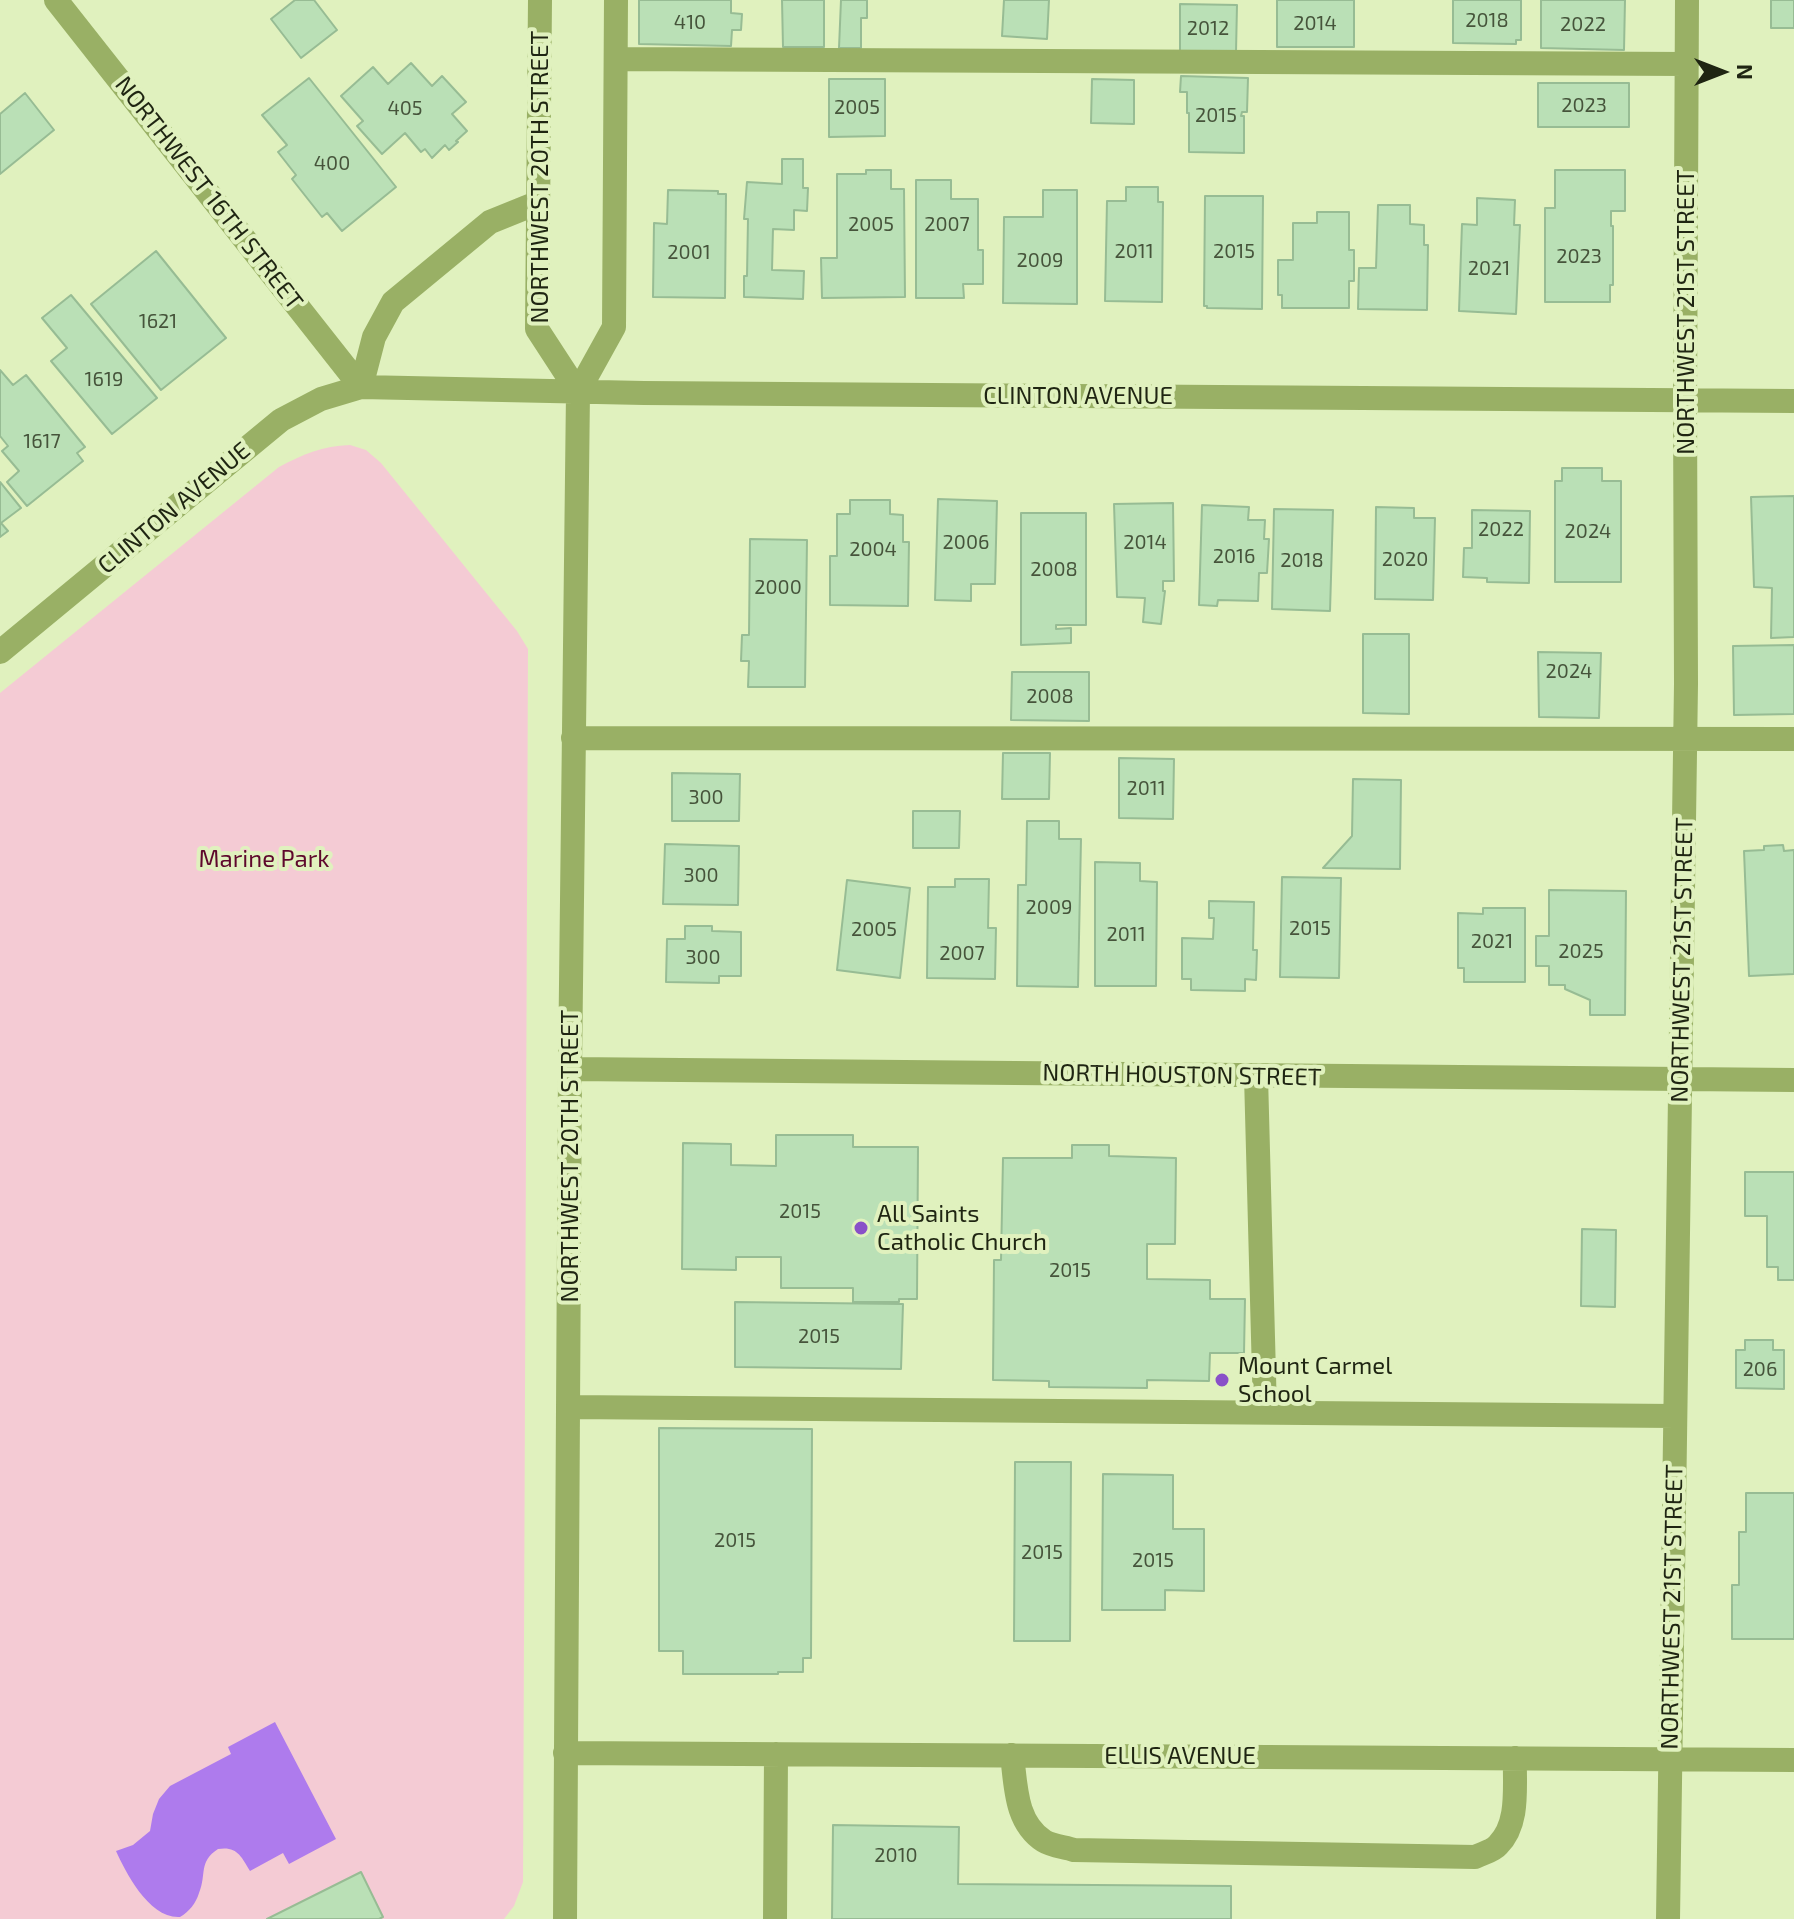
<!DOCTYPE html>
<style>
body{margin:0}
#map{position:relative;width:1794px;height:1919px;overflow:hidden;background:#e0f1be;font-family:"Exo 2",sans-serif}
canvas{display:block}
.north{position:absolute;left:1682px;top:32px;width:80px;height:80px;-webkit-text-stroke:6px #e0f1be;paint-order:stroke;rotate:90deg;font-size:22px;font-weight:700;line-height:32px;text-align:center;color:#1f2512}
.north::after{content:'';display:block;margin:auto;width:28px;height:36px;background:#1f2512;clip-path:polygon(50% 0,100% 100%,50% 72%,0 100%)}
</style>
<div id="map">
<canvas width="1794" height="1919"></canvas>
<div class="north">N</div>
</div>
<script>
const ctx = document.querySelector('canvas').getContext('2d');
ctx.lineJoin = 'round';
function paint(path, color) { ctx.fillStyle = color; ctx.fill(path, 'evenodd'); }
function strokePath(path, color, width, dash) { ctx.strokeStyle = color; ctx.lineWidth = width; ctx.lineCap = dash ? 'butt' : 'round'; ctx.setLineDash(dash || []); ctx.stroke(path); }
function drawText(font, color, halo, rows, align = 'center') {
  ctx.font = font + ' "Exo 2",sans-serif'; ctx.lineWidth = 8; ctx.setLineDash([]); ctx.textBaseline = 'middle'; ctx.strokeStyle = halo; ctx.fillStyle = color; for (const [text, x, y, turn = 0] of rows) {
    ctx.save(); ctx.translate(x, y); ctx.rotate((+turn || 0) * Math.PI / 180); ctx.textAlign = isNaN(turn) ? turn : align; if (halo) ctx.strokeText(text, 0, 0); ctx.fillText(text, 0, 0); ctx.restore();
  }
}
paint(new Path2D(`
 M350,445L366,450L381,463L517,631L528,649L523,1882L514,1906L504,1919H0V693L279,467C304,454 322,446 350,445Z`), '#f4cbd4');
paint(new Path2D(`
 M275,1722L336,1839L289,1864L283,1853L250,1871C241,1856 237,1846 218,1849C198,1862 207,1874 199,1893C196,1903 189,1912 180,1917C149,1919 125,1871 116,1851L133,1845L150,1831L153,1814L159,1799L170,1786L231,1754L228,1747Z`), '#ae7bed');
const building = new Path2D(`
 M295,0H314L337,30L301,58L271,19Z
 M639,0H731V13L742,14L741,30H732L731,46L639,44Z
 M782,0H824V47H783Z
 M841,0H867V18H861V48H839Z
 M1004,0H1049L1047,39L1002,36Z
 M1277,0H1354V47H1277Z
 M1453,0H1521V40H1516V44L1453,43Z
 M1541,0H1625L1624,50L1541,48Z
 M1771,0H1794V28H1771Z
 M1180,4L1237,5L1236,52L1180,51Z
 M411,63L432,86L442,76L466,102L452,114L467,131L456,141L458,142L449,150L445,145L432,158L425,149L421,152L405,133L382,154L357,126L363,121L341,96L373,67L388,84Z
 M1181,76L1248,78L1247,112H1242L1241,116H1244V153L1189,152V113H1187V92H1180Z
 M309,78L396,187L342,231L327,213L322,217L292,179L296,175L278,152L287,145L262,115Z
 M829,79H885V136L829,137Z
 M1092,79L1134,80V124L1091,123Z
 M1538,83H1629V127H1538Z
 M25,93L54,130L0,174V114Z
 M782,159H803V188H808L807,211L794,210V230L773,229L772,270L804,271L803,299L744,297V276H747L748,219H744L747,182L782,184Z
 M866,170H891V189H904L905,297L822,298L821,258H837V174H866Z
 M1555,170H1625V211H1611V226H1613V285H1610V302H1545V208H1555Z
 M916,180H951V199H978V250H983V284H963L964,298H916Z
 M1126,187H1158V202H1163L1162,302L1105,301L1107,201H1126Z
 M668,190L718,191V194H726L725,298L653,297L654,223L667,224Z
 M1043,190H1077V304L1003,303L1004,217H1043Z
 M1205,196H1263L1262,309L1207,308V306H1204Z
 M1477,198L1515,200L1514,225H1520L1516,314L1459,311L1462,224L1477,225Z
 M1378,205H1410V224L1424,225V245H1428L1427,310L1358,309L1359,268H1376Z
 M1317,212H1349V250H1354V281H1349V308H1282V295H1278V260H1293V223H1317Z
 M156,251L226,338L161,390L91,304Z
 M71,295L157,398L112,434L51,361L67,348L42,318Z
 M0,370L13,385L26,375L85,447L77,453L83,461L27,506L7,482L19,471L2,451L8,446L0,436Z
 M1562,468H1602V481H1621V582H1555V481H1562Z
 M0,482L21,508L1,523L8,531L0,537Z
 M1794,496V637L1771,638L1772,588L1754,587L1751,497Z
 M938,499L997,501L995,584H971V601L935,600Z
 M850,500H890V514L903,515V542H909L908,606L830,605V556H837V514H850Z
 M1173,503L1174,581H1163V591H1165L1161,624L1143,622L1145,598L1117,597L1114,504Z
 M1202,505L1249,507L1248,520H1265L1264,539H1269L1267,573H1259L1258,601L1218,600L1217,606L1199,605Z
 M1376,507L1414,508V518H1435L1433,600L1375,599Z
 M1274,509L1333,510L1330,611L1272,609Z
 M1472,510L1530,511L1529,583L1487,582V578L1463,577L1464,548H1472Z
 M1021,513H1086V625H1056V629L1071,628V643L1021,645Z
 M750,539L807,540L805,687H748L749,661H741L742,635H749Z
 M1363,634H1409V714L1363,713Z
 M1794,645V714L1734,715L1733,646Z
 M1538,652L1601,653L1599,718L1539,717Z
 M1012,672H1089V721L1011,720Z
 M1003,753H1050L1049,799H1002Z
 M1119,758L1174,759L1173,819L1119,818Z
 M672,773L740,774L739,821H672Z
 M1353,779L1401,780L1400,869L1323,868L1352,836Z
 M913,811H960L959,848H913Z
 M1027,821H1059V839H1081L1078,987L1017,986L1018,885H1026Z
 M665,844L739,846L738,905L663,904Z
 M1783,845L1784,851L1794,850V974L1749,976L1744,851L1764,850V846Z
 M1095,862L1140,863V881L1157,882L1156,986H1095Z
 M1282,877L1341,878L1339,978L1280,977Z
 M955,879H989L988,928H996L995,979L927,978L928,887H955Z
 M847,880L910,888L900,978L837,970Z
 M1549,890L1626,891L1625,1015H1590V1000L1565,989V985H1549V966H1536V936H1549Z
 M1209,901L1254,902L1253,950H1257L1256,980L1245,979V991L1191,990V979H1182V938L1213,939L1214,918H1209Z
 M1483,908H1525V982H1464V968H1458V913L1483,914Z
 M685,926H712V931L741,932V976H719V983L666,982L667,939H685Z
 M776,1135H853V1147H918L917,1299H899V1302H853V1288H781V1257H736V1270L682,1269L683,1143L731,1144V1165L776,1166Z
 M1072,1145H1109V1156L1176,1158L1175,1244H1147V1279L1210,1280V1299H1245L1244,1353H1210L1209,1381L1147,1380V1388L1049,1387V1381L993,1380L994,1260H1001L1003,1158H1072Z
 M1745,1172H1794V1280H1778V1267H1767V1216H1745Z
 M1582,1229L1616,1230L1615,1307L1581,1306Z
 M735,1302L903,1304L901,1369L735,1367Z
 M1745,1340H1773V1350H1784V1389L1736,1388V1350H1745Z
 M659,1428L812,1429L811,1658H803V1672H778V1674H683V1651H659Z
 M1015,1462H1071L1070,1641H1014Z
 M1103,1474L1173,1475V1529H1204V1591L1165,1590V1610H1102Z
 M1746,1493H1794V1639H1732V1585H1739V1532H1746Z
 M833,1825L959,1827L958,1884L1231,1886V1919H832Z
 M361,1872L383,1917L379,1919H267Z`);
paint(building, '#bae0b6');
strokePath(building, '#97bc94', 2);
strokePath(new Path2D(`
 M56,0L361,387
 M540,0L537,329L578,392
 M616,59L1687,64
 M361,387L374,337L393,302L490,222L537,203
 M0,652L281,420L321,399L361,387L644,393L1794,401
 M573,738L1794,739
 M570,1069L1794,1080
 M1256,1076L1265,1412
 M568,1407L1675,1416
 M565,1753L1794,1760
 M1012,1755C1016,1786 1015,1822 1044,1841C1052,1846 1065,1847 1074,1850L1475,1857C1483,1853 1493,1851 1498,1845C1520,1823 1514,1786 1515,1758
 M565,1919L570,1069L578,392L614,327L616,0
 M775,1919L776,1754
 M1668,1919L1686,684L1685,401L1687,0`), '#99b065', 24);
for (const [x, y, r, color] of [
 [861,1228,8,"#8950c8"],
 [1222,1380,8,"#8950c8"]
]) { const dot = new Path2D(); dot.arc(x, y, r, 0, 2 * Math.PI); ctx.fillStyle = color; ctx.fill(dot); strokePath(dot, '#e0f1be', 3); }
drawText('20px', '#46543b', null, [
 ["2018",1487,20],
 ["410",690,22],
 ["2014",1315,23],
 ["2022",1583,24],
 ["2012",1208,28],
 ["2023",1584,105],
 ["2005",857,107],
 ["405",405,108],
 ["2015",1216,115],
 ["400",332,163],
 ["2005",871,224],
 ["2007",947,224],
 ["2011",1134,251],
 ["2015",1234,251],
 ["2001",689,252],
 ["2023",1579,256],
 ["2009",1040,260],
 ["2021",1489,268],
 ["1621",158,321],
 ["1619",104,379],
 ["1617",42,441],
 ["2022",1501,529],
 ["2024",1588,531],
 ["2006",966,542],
 ["2014",1145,542],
 ["2004",873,549],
 ["2016",1234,556],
 ["2020",1405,559],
 ["2018",1302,560],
 ["2008",1054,569],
 ["2000",778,587],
 ["2024",1569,671],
 ["2008",1050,696],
 ["2011",1146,788],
 ["300",706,797],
 ["300",701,875],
 ["2009",1049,907],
 ["2015",1310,928],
 ["2005",874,929],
 ["2011",1126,934],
 ["2021",1492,941],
 ["2025",1581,951],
 ["2007",962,953],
 ["300",703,957],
 ["2015",800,1211],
 ["2015",1070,1270],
 ["2015",819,1336],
 ["206",1760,1369],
 ["2015",735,1540],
 ["2015",1042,1552],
 ["2015",1153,1560],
 ["2010",896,1855]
]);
drawText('24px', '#1f2512', '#e0f1be', [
 ["NORTHWEST 20TH STREET",540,177,-90],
 ["NORTHWEST 16TH STREET",209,193,52],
 ["NORTHWEST 21ST STREET",1686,312,-90],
 ["CLINTON AVENUE",1078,396],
 ["CLINTON AVENUE",174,508,-40],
 ["NORTHWEST 21ST STREET",1682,960,-89],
 ["NORTH HOUSTON STREET",1182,1075,1],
 ["NORTHWEST 20TH STREET",570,1156,-90],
 ["NORTHWEST 21ST STREET",1672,1607,-89],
 ["ELLIS AVENUE",1180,1756]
]);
drawText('24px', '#5e082c', '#e0f1be', [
 ["Marine Park",264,859]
]);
drawText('24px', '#1f2512', '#e0f1be', [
 ["All Saints",877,1214],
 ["Catholic Church",877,1242],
 ["Mount Carmel",1238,1366],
 ["School",1238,1394]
], 'left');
</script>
